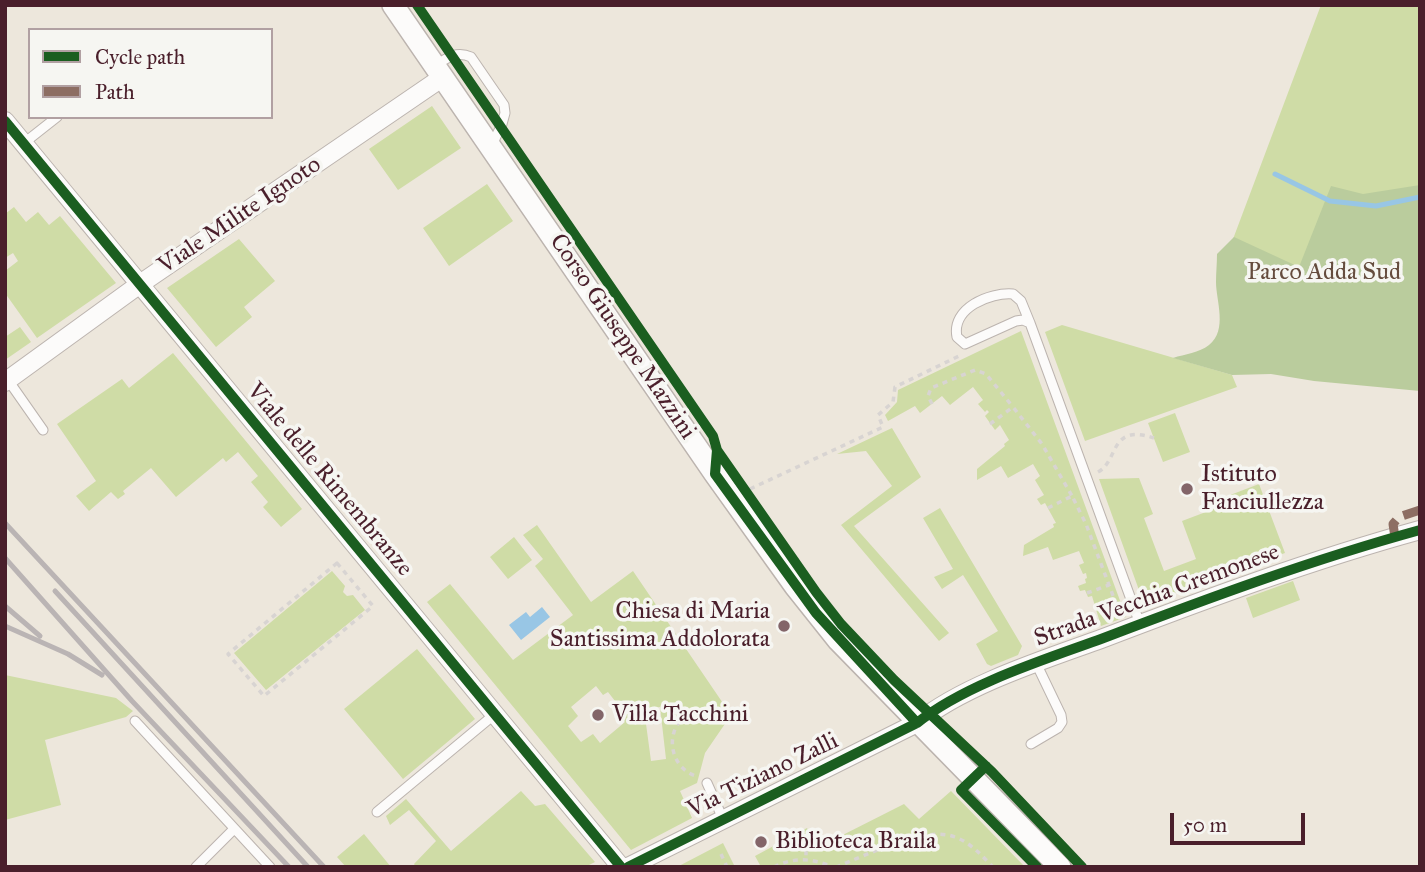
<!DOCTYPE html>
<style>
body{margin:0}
#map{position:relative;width:1425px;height:872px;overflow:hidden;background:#ede7dc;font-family:"IM FELL Great Primer",serif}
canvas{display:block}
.frame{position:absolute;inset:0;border:7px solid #4a1f2b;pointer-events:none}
.legend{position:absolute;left:28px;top:28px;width:245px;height:91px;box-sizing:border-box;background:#f6f6f2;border:2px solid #b1a0a2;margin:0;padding:9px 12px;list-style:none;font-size:21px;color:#4a1f2b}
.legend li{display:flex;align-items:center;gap:14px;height:35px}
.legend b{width:35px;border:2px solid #b1a0a2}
.scale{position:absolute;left:1170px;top:813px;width:135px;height:32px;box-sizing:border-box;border:4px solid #4a1f2b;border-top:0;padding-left:9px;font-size:21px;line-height:24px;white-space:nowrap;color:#4a1f2b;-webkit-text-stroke:5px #f6f6f2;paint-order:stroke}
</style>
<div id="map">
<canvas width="1425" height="872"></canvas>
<div class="frame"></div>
<ul class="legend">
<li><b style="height:9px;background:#1b5e20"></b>Cycle path</li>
<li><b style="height:9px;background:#8d6e63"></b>Path</li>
</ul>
<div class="scale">50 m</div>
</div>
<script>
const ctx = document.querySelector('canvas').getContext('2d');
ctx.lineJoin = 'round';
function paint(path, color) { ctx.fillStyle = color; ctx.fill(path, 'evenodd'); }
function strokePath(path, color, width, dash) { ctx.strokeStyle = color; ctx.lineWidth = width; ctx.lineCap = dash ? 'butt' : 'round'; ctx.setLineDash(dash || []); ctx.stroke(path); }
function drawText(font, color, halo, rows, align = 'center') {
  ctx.font = font + ' "IM FELL Great Primer",serif'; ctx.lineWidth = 7; ctx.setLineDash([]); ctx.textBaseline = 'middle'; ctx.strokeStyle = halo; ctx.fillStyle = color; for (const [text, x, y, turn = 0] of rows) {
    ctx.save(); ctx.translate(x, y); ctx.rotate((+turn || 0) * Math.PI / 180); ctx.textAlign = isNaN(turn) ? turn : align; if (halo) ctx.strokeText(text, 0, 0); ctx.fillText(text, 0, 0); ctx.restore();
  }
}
paint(new Path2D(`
 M1321,5H1420V384L1224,263Z
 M432,106L461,148L398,190L369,149Z
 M487,184L513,221L449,266L423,228Z
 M14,207L26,222L38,212L49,225L60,216L116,283L37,338L5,293V271L18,261L13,253L5,258V214Z
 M239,239L275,281L244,307L252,317L216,347L167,288Z
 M1062,325L1232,375L1237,387L1085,441L1045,332Z
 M20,327L31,342L5,360V337Z
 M1021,331L1126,617L1101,626L1092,596L1088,597L1085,590L1080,591L1078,586L1086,583L1085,579L1087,578L1086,573L1083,574L1079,565L1084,563L1079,551L1053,560L1048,547L1023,556L1024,545L1054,527L1053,524L1056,523L1045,503L1041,505L1037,499L1044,495L1035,480L1040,476L1033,464L1008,478L1001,466L977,480V469L1005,446L1004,444L1009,440L1000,425L995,430L985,416L989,412L987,410L985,412L978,404L983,400L973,387L950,405L942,396L920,413L915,406L888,421L885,415L897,402L898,390Z
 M173,353L302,509L281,527L263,507L268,502L251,482L258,476L238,452L226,462L223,458L176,497L151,468L123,491L125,494L118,499L111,492L89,511L76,496L96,481L57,424L122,379L129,388Z
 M1175,413L1190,452L1163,462L1148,423Z
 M892,428L921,477L854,526L949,633L939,641L841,525L892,486L866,451L837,454Z
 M1139,478L1153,514L1144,518L1164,571L1196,559L1182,521L1227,504L1225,497L1259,484L1285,553L1144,604L1099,479Z
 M940,508L1022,646L1018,655L991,666L987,664L976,644L998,631L963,575L942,589L934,577L953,569L923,518Z
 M537,525L591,602L633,571L731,715L705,753L697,783L680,791L692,818L631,850L427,602L450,584L513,660L573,615L535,566L543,559L523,535ZM596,686L603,695L608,692L622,710L618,714L625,722L600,743L593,734L581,742L568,726L578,716L571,707ZM660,707L666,759L651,761L644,709Z
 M514,537L532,560L508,579L490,557Z
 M332,571L345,586L343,592L347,596L353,595L365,610L266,690L234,653Z
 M1293,581L1300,600L1253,618L1246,598Z
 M417,649L475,719L403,779L344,709Z
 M5,675L116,698L133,711L126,717L45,740L61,805L5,820Z
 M521,791L535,806L545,804L595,862L585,867H416L414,864L436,841L409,810L390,825L386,816L406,799L451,851Z
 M951,791L1025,867H757L760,865L755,856L807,828L817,848L904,804L919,819Z
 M364,834L391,867H346L337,857Z
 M723,843L735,867H677Z`), '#cfdca6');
paint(new Path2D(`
 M1420,185V391L1314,381L1271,374L1232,375L1173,358C1185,354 1199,353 1209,345C1228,330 1216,301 1216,282C1216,273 1217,263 1217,254L1234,237L1299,267L1331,186L1363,194Z`), '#bacc9d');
paint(new Path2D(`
 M542,607L550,617L521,640L509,625L526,612L530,617Z`), '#98c6e5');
strokePath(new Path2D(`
 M1275,174L1330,201L1376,206L1420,197`), '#98c6e5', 5);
const service = new Path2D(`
 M436,65C448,57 457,51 471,57L504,105L505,113L502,124L492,145
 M24,143L57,117
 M1030,323L1023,320L1016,321L965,344L957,337C951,308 990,292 1013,294L1021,301L1030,323L1140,624
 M8,380L43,430
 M135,721L270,867
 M1031,744L1058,728L1062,722L1061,715L1036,663
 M707,783L723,819
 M377,812L495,714
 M196,867L234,829`);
const minor = new Path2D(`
 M5,121L621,867
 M5,382L140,284L443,77
 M628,867L917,723C964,685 1043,660 1101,639C1206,599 1311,560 1420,530`);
const tertiary = new Path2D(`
 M393,5L715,474L795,586L838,640L1060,867`);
strokePath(service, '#bcb4af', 11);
strokePath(minor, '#bcb4af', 20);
strokePath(tertiary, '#bcb4af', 24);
strokePath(new Path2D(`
 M932,404L928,396L931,388L975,370L986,374L1013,407
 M990,424L1013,407L1042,444L1072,496
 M1098,472C1119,461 1109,423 1154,438
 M750,489L883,427L878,415L893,402L895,387L961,355
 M1048,508L1072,496L1086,524L1109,585
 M337,563L373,606L264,696L228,654Z
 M1087,593L1109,585L1120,614
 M680,721C665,739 673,769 696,776
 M801,831L806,846V860
 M721,854L727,867
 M774,867C793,857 813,858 832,867
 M836,867C865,856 925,825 955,837C971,843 981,855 993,867`), '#d8d4d2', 3.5, [5, 5]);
strokePath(service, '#fcfbfa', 9);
strokePath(minor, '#fcfbfa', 18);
strokePath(tertiary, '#fcfbfa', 21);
strokePath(new Path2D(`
 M5,523L324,867
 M5,558L132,701L289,867
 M55,591L308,867
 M5,606L40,636
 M5,626L68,654L102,675`), '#bab4b4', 5);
strokePath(new Path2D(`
 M1395,537L1393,524L1399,517L1420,510`), '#8d6e63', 9, [18, 9]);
strokePath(new Path2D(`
 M417,5L713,436L717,450L715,474L816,613L917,723
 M5,121L621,867
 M717,450L816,592L841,624L894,680L992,772L1082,867
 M986,766L961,790L1037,867
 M628,867L917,723C964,685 1043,660 1101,639C1206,599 1311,560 1420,530`), '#1b5e20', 10);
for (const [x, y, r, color] of [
 [1187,489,7,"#836569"],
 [784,626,7,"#836569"],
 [598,715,7,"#836569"],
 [761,842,7,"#836569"]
]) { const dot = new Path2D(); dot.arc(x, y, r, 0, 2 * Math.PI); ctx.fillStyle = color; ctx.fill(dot); strokePath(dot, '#f6f6f2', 2.5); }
drawText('24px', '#4a1f2b', '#f6f6f2', [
 ["Viale Milite Ignoto",240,216,-34],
 ["Corso Giuseppe Mazzini",622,337,56],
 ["Viale delle Rimembranze",329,480,50],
 ["Strada Vecchia Cremonese",1157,596,-20],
 ["Via Tiziano Zalli",763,776,-26]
]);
drawText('24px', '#654c3e', '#f6f6f2', [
 ["Parco Adda Sud",1324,273]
]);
drawText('24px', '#4a1f2b', '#f6f6f2', [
 ["Istituto",1201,475],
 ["Fanciullezza",1201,503],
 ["Chiesa di Maria",770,612,"right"],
 ["Santissima Addolorata",770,640,"right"],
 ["Villa Tacchini",612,715],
 ["Biblioteca Braila",775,842]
], 'left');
</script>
